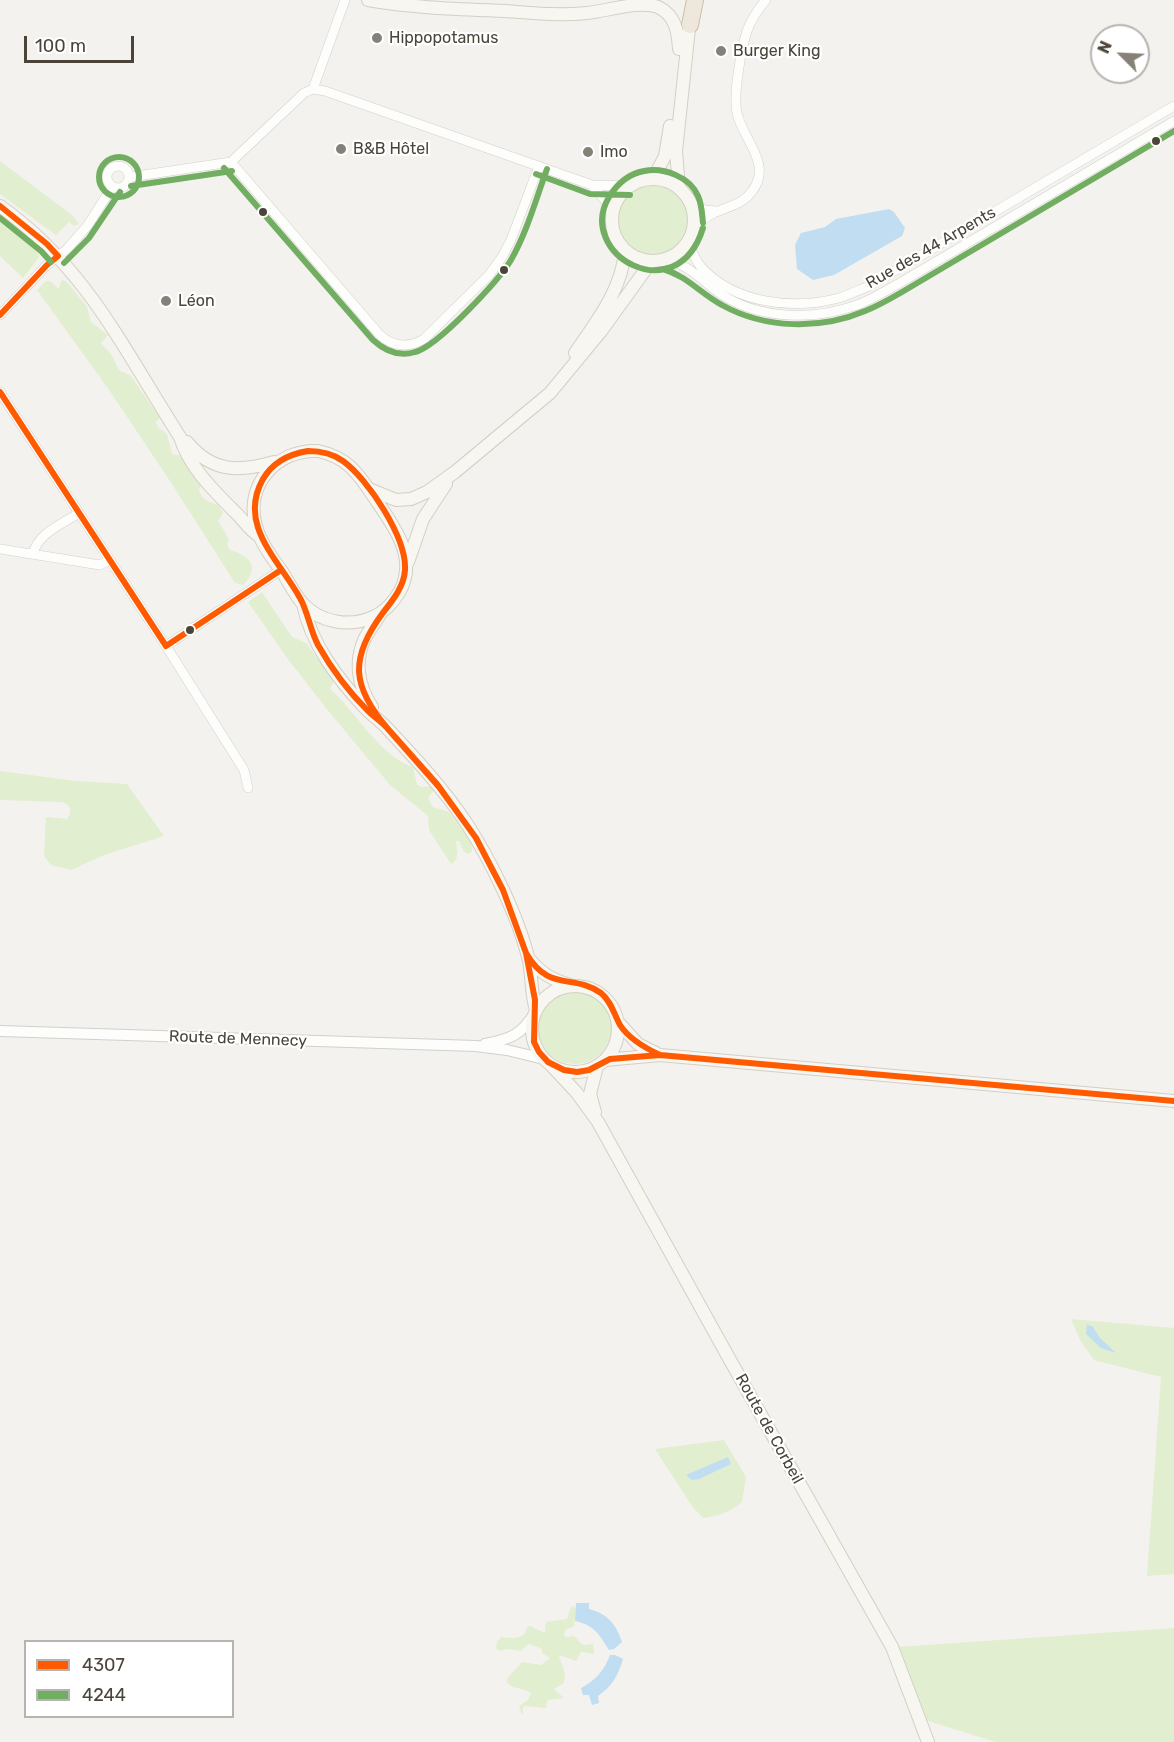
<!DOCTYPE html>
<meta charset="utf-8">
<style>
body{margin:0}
#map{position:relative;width:1174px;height:1742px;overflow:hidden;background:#f4f2ee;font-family:Rubik,sans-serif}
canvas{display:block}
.legend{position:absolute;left:24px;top:1640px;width:210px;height:78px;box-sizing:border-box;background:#fff;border:2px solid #b7b4b0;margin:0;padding:8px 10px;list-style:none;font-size:18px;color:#4b4439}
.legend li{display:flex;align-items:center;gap:12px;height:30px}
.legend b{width:30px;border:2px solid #b7b4b0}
.north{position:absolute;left:1090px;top:24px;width:60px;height:60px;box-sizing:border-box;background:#fff;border:2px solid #b7b4b0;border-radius:50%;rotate:294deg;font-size:16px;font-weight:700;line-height:24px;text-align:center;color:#4b4439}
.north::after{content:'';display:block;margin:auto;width:21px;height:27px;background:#868178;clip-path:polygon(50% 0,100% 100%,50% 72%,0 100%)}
.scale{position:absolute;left:24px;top:36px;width:110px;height:27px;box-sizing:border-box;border:3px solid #4b4439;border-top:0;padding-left:8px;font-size:18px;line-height:21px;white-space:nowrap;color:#4b4439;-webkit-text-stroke:4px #fff;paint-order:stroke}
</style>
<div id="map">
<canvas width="1174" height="1742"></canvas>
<ul class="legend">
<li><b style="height:8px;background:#ff5a00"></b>4307</li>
<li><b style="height:8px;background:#72ae62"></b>4244</li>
</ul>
<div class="north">N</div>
<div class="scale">100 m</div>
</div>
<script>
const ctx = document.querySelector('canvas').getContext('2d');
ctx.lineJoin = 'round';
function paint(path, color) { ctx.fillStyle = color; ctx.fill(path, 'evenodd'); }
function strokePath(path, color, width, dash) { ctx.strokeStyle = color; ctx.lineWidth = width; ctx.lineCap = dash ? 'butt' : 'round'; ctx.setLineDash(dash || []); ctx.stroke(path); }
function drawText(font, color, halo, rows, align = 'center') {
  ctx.font = font + ' Rubik,sans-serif'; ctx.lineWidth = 4.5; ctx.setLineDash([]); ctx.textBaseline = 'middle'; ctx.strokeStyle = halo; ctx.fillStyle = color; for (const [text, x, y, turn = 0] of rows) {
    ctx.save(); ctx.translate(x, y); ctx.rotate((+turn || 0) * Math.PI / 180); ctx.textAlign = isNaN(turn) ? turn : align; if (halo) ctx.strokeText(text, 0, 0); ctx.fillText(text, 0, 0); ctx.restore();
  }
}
paint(new Path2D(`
 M0,161L72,215L79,224L74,226L69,222L56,235L0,194Z
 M617 220a36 36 0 1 1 72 0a36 36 0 1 1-72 0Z
 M0,218L37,251L39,257L23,278L0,256Z
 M63,280L67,282L87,307L91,322L108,335L101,343L111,354L119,370L131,376L160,418L156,422L158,427L167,434L172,454L185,456L203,484L199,489C202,501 208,501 218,505L223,513L218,521L229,539L227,545L230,550C250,556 261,567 243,585L235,583L170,481L107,387L37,290L46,281H50L59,289L61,281Z
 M262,592L292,637L306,643L334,680L330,689C356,711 379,756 413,767L417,785L422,787L433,786L434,790L428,798L433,807L449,812L471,841L472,852L468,854L464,852L459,841H456C457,850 460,859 451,864L429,830L428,816L390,785L326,708L287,658L248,602Z
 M0,771L76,781L127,784L164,836L104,855L71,870L51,865L44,856L46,817L67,819C73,811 70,803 61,802L0,800Z
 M538 1027a37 37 0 1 1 74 0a37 37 0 1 1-74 0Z
 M1071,1319L1174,1328V1574L1147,1576L1161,1377L1094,1360L1080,1340Z
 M724,1440L746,1477L742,1502C730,1512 719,1516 703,1518L692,1506L655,1449Z
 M574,1606L576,1610L574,1626L565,1630L564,1636L566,1637L574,1636L583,1645L593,1644L594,1654L581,1652L576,1661L562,1656H559L565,1674L564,1683L554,1689L564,1698L547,1700L546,1708H544L526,1706L523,1707V1714H522L519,1706L528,1700L531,1693C523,1687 515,1690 507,1683V1679L522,1662L541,1665L550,1658L542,1653V1649L529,1644L521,1651L507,1649L499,1651L496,1648L497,1642L501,1637C511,1638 525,1641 527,1627L530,1626L545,1633L546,1622L567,1619L571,1607Z
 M1174,1628V1742H996L925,1720L897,1647Z`), '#e1eecf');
paint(new Path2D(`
 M889,209L894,212L905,228L902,236L834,275L813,280L797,269L795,245L801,233L825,227L836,219Z
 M1087,1325L1092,1326L1100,1338L1116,1353L1101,1348L1086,1334Z
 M728,1457L731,1464L699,1479L692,1480L686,1475Z
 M576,1603H589V1609C608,1614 616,1624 622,1642L614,1649L609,1650C599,1634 594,1625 575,1621Z
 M610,1655H615L623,1659C618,1676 612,1686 598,1696L599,1703L592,1705L589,1695H583L581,1688C596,1680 604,1671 610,1655Z`), '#c0ddf1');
const minor = new Path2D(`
 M313,89L325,91L592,185L630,186
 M313,89L345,0
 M231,162L379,334C392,347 409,348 424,339L489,275L502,257L511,240L539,166
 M107 177a11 11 0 1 1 22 0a11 11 0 1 1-22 0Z
 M130,177L231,162L304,93L313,89
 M592,185L604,199L612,214
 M692,204L705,210L716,211
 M694,225C701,221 707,216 714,213C728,206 743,205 753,190C772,163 743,140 737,113C733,94 741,50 747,31C751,20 758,9 766,0
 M688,243C692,251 695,260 701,267C735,304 793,310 839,298C849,295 859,290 869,286L1174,106
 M666,260C695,267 700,281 724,296C763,320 815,320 857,305C871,300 885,291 898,284L1174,121
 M0,315L47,265L67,249L88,225L112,187
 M0,392L166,646L244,770L248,788
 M0,549L100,565L109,560
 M33,554C37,534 62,524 79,513
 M166,646L281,570`);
const tertiary = new Path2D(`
 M0,1031L476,1046L507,1050L544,1059
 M485,1044C511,1039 521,1035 535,1013`);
const secondary = new Path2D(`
 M368,0C414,8 459,9 505,11C532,13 559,16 587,13C607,11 640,0 658,7C676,15 678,33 679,49
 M612 220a41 41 0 1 1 82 0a41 41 0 1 1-82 0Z
 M653,179L665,156L670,126
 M679,188L676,151L690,19
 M0,206C87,268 124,350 180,437C189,467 214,491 235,512C243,519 249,530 258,535
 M575,353C596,322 622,290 625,251
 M187,442C212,473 240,472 274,462
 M318,451C351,458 360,477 378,503C396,529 417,559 400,591C394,601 386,611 375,616C351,628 321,623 303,604C295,595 289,583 283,573C273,559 260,542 256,526C244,485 277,449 318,451Z
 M369,489L396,500L411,499L427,492L455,472L550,393L602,330L651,262
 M408,562L423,519L446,484
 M303,604C311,644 338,679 365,708C372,715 379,720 385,726C414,757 444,789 467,824C491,861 519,918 529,961C532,977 531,994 536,1010
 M372,707C358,686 354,661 365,638C370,629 376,621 381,613
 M530,960C542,974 553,980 570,985
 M532 1029a43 43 0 1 1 86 0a43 43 0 1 1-86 0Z
 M618,1022L638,1044L656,1053
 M605,1060L660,1055L1174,1101
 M549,1063L577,1093L598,1122L730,1360L892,1647L928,1742
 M595,1112L590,1094L597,1066`);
const motorway = new Path2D(`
 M690,25L695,0`);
strokePath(minor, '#d2d0cb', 10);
strokePath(tertiary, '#d2d0cb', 12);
strokePath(secondary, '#d3cfc5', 14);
strokePath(motorway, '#ccbfa9', 18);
strokePath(minor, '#fdfdfc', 9);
strokePath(tertiary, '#fdfdfc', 10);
strokePath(secondary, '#f7f6f1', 12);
strokePath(motorway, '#ede8db', 16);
strokePath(new Path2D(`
 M0,206L47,244L58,256L47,265L0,315
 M0,392L166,646
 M308,451C321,451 332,453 343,461C368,479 407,538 405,570C404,587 392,601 382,614C349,659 352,687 388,729C382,722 374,717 368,711C349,692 331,668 318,645C310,630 308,612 300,598C279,560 237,525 263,479C273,462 289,454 308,451Z
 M166,646L281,570
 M388,729L437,784L476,838
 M388,729L439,787L476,838
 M476,838L503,890
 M476,838L503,890
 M503,890L526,953
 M503,890L526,953
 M526,953C549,993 573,973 601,993C611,1001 614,1014 620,1025C629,1039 645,1048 660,1055
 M526,953L535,1000L534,1042L539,1052L548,1062L564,1070L577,1072L589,1070L610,1059L660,1055
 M660,1055L1174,1101`), '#ff5a00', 6);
strokePath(new Path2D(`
 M99 177a20 20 0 1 1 40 0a20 20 0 1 1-40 0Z
 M224,168L373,340C385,351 399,357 415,352C437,347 499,280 511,260C527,232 536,199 547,169
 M536,174L590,194L630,195
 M131,186L232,171
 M0,218L41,251L51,262
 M703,228C677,312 575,254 609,197C617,184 628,174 644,171C664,167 690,177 698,196C702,205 702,214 703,223
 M64,263L89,238L120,192
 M663,269C687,276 701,294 722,305C765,329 820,330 865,311C878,306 890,299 902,292L1174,131`), '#72ae62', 6);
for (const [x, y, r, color] of [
 [377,38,6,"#868178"],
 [721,51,6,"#868178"],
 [1156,141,5,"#4b4439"],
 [341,149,6,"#868178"],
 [588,152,6,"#868178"],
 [263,212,5,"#4b4439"],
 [504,270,5,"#4b4439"],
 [166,301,6,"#868178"],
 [190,630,5,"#4b4439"]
]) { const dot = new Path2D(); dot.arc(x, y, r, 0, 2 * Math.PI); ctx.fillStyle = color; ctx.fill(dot); strokePath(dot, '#fff', 2); }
drawText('16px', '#4b4439', '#fff', [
 ["Hippopotamus",389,38],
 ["Burger King",733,51],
 ["B&B Hôtel",353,149],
 ["Imo",600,152],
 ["Léon",178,301]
], 'left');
drawText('16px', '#4b4439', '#fff', [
 ["Rue des 44 Arpents",931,248,-30],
 ["Route de Mennecy",238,1039,2],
 ["Route de Corbeil",769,1429,61]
]);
</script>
